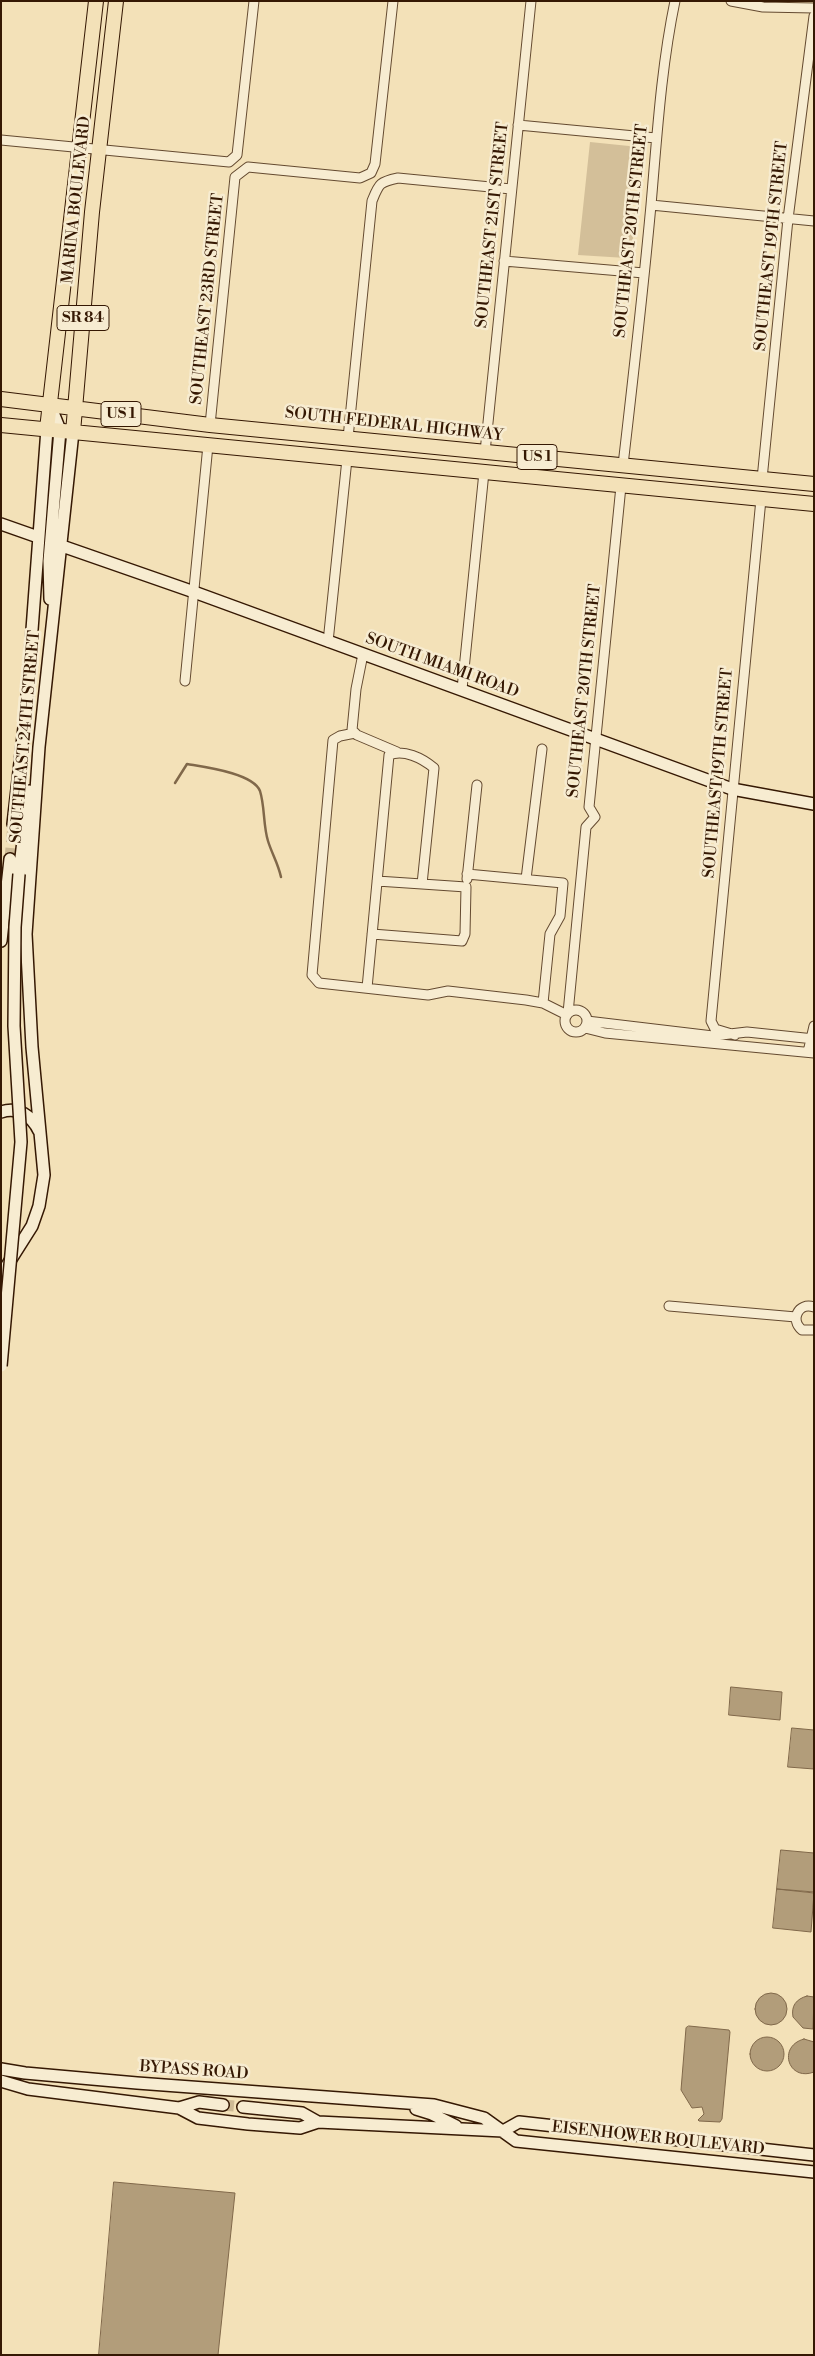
<!DOCTYPE html>
<style>
body{margin:0}
#map{position:relative;width:815px;height:2356px;overflow:hidden;background:#f3e1b8;font-family:"Libre Bodoni",serif}
canvas{display:block}
.frame{position:absolute;inset:0;border:2px solid #351803;pointer-events:none}
</style>
<div id="map">
<canvas width="815" height="2356"></canvas>
<div class="frame"></div>
</div>
<script>
const ctx = document.querySelector('canvas').getContext('2d');
ctx.lineJoin = 'round';
function paint(path, color) { ctx.fillStyle = color; ctx.fill(path, 'evenodd'); }
function strokePath(path, color, width, dash) { ctx.strokeStyle = color; ctx.lineWidth = width; ctx.lineCap = dash ? 'butt' : 'round'; ctx.setLineDash(dash || []); ctx.stroke(path); }
function drawText(font, color, halo, rows, align = 'center') {
  ctx.font = font + ' "Libre Bodoni",serif'; ctx.lineWidth = 5; ctx.setLineDash([]); ctx.textBaseline = 'middle'; ctx.strokeStyle = halo; ctx.fillStyle = color; for (const [text, x, y, turn = 0] of rows) {
    ctx.save(); ctx.translate(x, y); ctx.rotate((+turn || 0) * Math.PI / 180); ctx.textAlign = isNaN(turn) ? turn : align; if (halo) ctx.strokeText(text, 0, 0); ctx.fillText(text, 0, 0); ctx.restore();
  }
}
paint(new Path2D(`
 M590,142L629,146L639,152L637,184L626,194V199L635,211L632,249L626,258L578,255Z`), '#d3bf99');
const water = new Path2D(`
 M731,1687L782,1692L780,1720L729,1715Z
 M792,1728L814,1730V1769L788,1767Z
 M781,1850L814,1853V1892L777,1889Z
 M777,1889L814,1893L811,1932L773,1928Z
 M755 2009a16 16 0 1 1 32 0a16 16 0 1 1-32 0Z
 M807,1996L814,1997L813,2029L803,2028L793,2017C791,2006 796,1999 807,1996Z
 M689,2026L729,2030L730,2032L722,2119L720,2122L699,2121L698,2120L704,2114L702,2107L692,2108L681,2090L686,2028Z
 M750 2054a17 17 0 1 1 34 0a17 17 0 1 1-34 0Z
 M804,2039L814,2042V2072C788,2082 777,2046 804,2039Z
 M114,2182L235,2193L218,2355H99Z`);
paint(water, '#b29d7a');
strokePath(water, '#80684a', 1);
strokePath(new Path2D(`
 M175,783L187,764C204,767 253,773 260,791C265,807 263,825 268,841C272,854 278,863 281,877`), '#80684a', 2.5);
strokePath(new Path2D(`
 M10,859L13,824
 M223,2105L243,2107`), '#cdb994', 11, [11, 5.5]);
const street = new Path2D(`
 M731,1L763,7L814,8
 M518,125L656,138
 M1,140L229,162L237,155L254,1
 M651,205L814,221
 M504,261L644,273
 M210,425L235,177L248,167L360,178L371,173L375,164L393,1
 M348,438L372,201C379,184 379,182 398,178L511,189
 M485,452L531,1
 M623,465C633,379 643,292 651,205C657,137 661,68 675,1
 M762,479L788,219L814,16
 M328,642L347,459
 M363,654L356,689L352,730L357,735L397,752
 M185,681L208,445
 M462,689L484,472
 M355,733L340,736L333,740L312,975L319,983L428,995L448,991L526,1000L543,1003L567,1015
 M467,874L563,883L560,916L550,934L543,1003
 M467,879L477,785
 M526,879L542,749
 M377,881L422,884
 M367,988L389,755C404,749 422,758 434,768L422,884L466,887L465,934L462,941L372,934
 M565 1021a11 11 0 1 1 22 0a11 11 0 1 1-22 0Z
 M568,1013L586,827L595,817L589,807L621,486
 M587,1021L713,1036L747,1032L814,1039
 M585,1028L605,1033L814,1053
 M735,1035L715,1029L711,1021L761,499
 M808,1052L814,1026
 M669,1306L796,1317
 M814,1307C798,1302 790,1320 802,1330H814`);
const secondary = new Path2D(`
 M50,405L60,430L49,561L50,599
 M1,524L38,537
 M62,546L194,592L732,789L814,804
 M13,824L26,710L47,429
 M19,874L29,791
 M1,941L10,859
 M1,1112C18,1106 32,1116 39,1131
 M1,1275L32,1226L39,1206L44,1175L32,1047L26,934L39,747L73,432
 M1,2069L25,2073L137,2083L434,2105L484,2118L516,2141L814,2172
 M1,2081L28,2089L179,2108L198,2118L248,2124L300,2128L318,2122L503,2131L519,2122L814,2155
 M243,2107L302,2113L318,2122
 M179,2108L199,2102L223,2105
 M416,2109L432,2114L456,2126`);
const primary = new Path2D(`
 M1,399L210,425L814,484
 M1,425L814,504
 M47,429L96,1
 M73,432L92,212L116,1`);
strokePath(street, '#644a30', 11);
strokePath(secondary, '#351803', 14);
strokePath(primary, '#351803', 16);
strokePath(street, '#f7ecd1', 9);
strokePath(secondary, '#f7ecd1', 11);
strokePath(primary, '#f3e1b8', 14);
const secondaryBridge = new Path2D(`
 M1,1366L21,1142L14,1026L15,927L19,874`);
strokePath(secondaryBridge, '#351803', 14, []);
strokePath(secondaryBridge, '#f7ecd1', 11);
for (const [x, y, w] of [
 [83,318,52],
 [121,414,40],
 [537,457,40]
]) { const box = new Path2D(); box.roundRect(x - w / 2, y - 12.5, w, 25, 4); ctx.fillStyle = '#f7ecd1'; ctx.fill(box); strokePath(box, '#351803', 1); }
drawText('bold 15px', '#351803', null, [
 ["SR 84",83,318],
 ["US 1",121,414],
 ["US 1",537,457]
]);
drawText('16px', '#351803', '#f7ecd1', [
 ["MARINA BOULEVARD",77,200,-84],
 ["SOUTHEAST 21ST STREET",493,225,-84],
 ["SOUTHEAST 20TH STREET",632,231,-84],
 ["SOUTHEAST 19TH STREET",772,246,-84],
 ["SOUTHEAST 23RD STREET",208,299,-84],
 ["SOUTH FEDERAL HIGHWAY",394,425,6],
 ["SOUTH MIAMI ROAD",442,666,20],
 ["SOUTHEAST 20TH STREET",585,691,-84],
 ["SOUTHEAST 24TH STREET",26,737,-85],
 ["SOUTHEAST 19TH STREET",719,773,-85],
 ["BYPASS ROAD",194,2071,4],
 ["EISENHOWER BOULEVARD",658,2139,6]
]);
</script>
